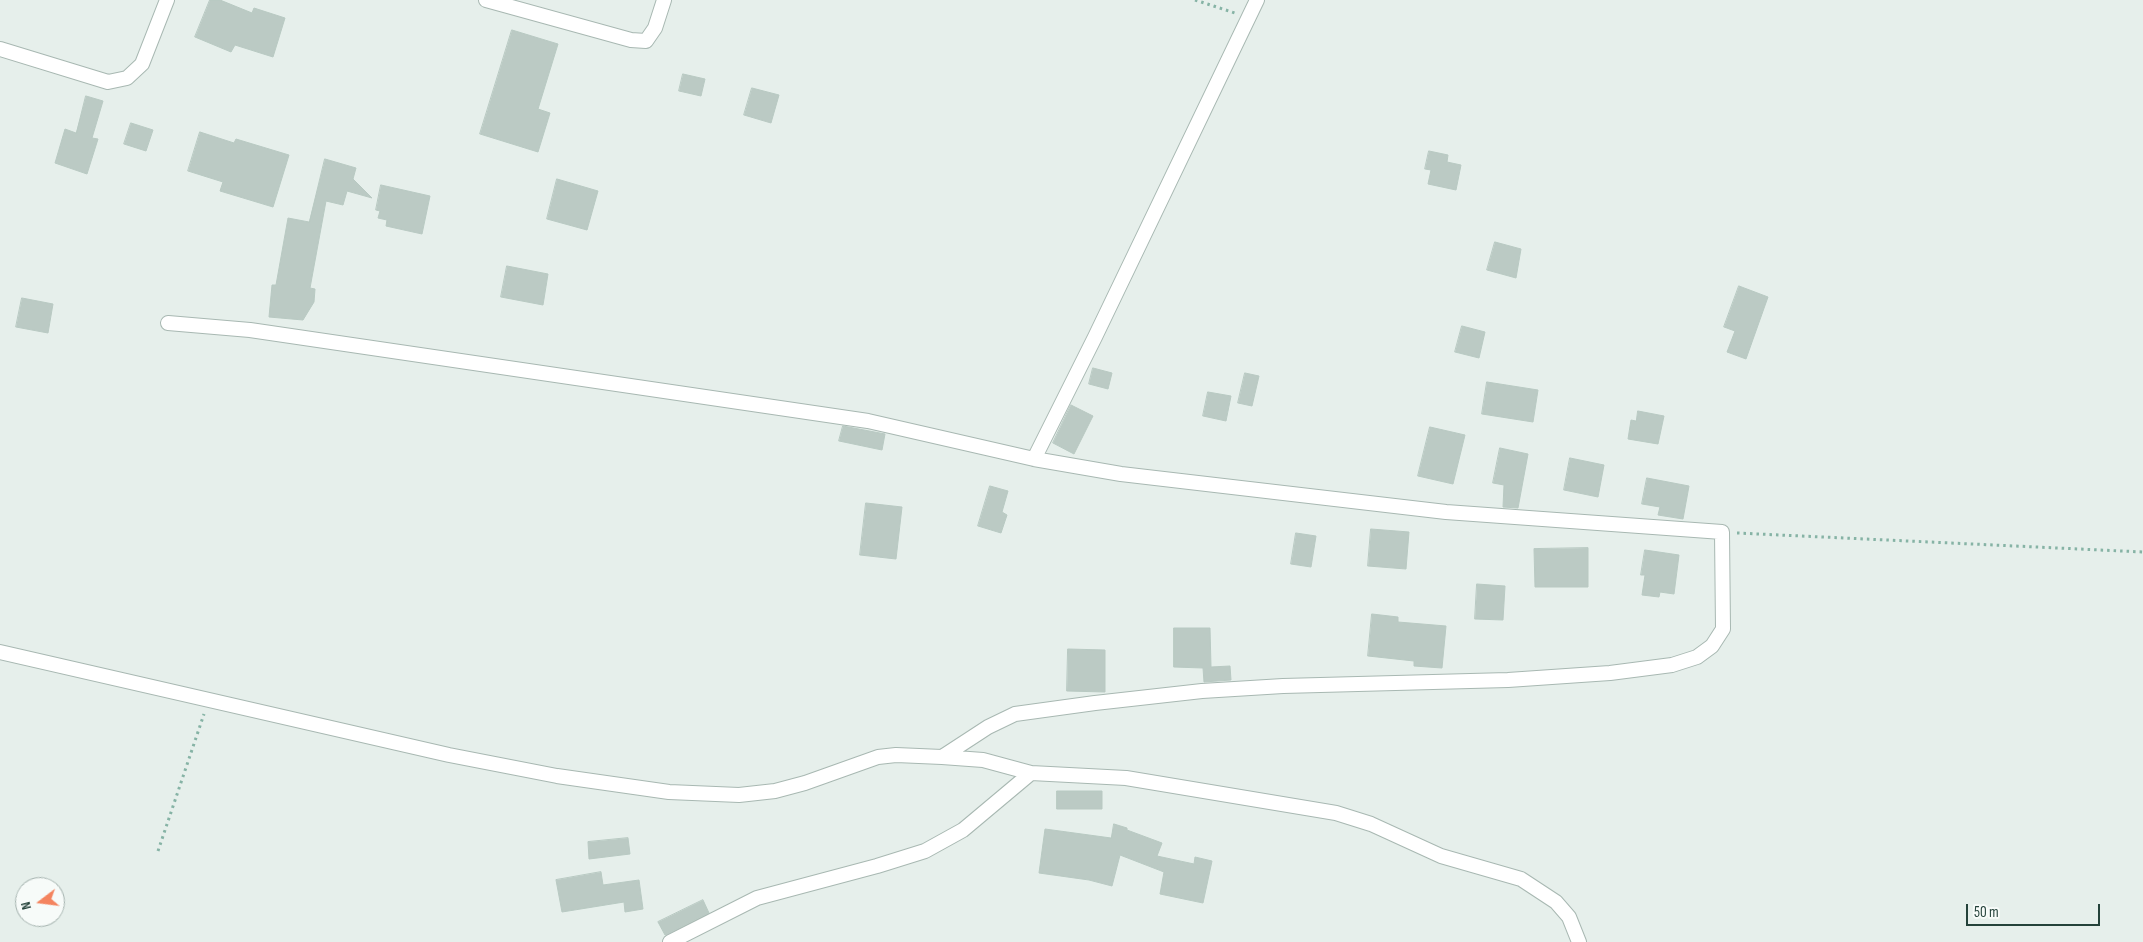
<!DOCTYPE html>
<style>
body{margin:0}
#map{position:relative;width:2143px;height:942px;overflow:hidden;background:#e6efeb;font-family:"Sofia Sans Condensed",sans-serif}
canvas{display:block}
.north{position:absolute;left:15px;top:877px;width:50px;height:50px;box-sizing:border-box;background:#f7fbf9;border:1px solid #a3b1ad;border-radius:50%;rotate:255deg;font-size:14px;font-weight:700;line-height:20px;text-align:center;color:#24423a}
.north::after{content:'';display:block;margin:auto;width:18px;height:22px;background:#f4845f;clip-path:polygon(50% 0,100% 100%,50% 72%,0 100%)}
.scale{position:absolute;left:1966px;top:904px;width:134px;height:22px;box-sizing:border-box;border:2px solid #24423a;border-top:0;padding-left:6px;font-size:15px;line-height:18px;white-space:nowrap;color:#24423a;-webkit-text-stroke:4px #f7fbf9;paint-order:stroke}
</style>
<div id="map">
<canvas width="2143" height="942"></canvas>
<div class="north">N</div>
<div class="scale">50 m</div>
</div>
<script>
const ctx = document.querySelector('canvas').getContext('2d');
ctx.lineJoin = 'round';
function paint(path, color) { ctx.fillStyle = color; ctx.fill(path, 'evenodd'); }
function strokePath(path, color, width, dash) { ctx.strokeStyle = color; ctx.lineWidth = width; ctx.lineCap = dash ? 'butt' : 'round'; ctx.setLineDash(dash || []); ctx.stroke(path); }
const building = new Path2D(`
 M210,0H220L252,13L254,8L285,18L273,57L235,45L231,52L195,37Z
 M512,30L558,44L538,109L550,113L538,152L480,134Z
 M683,74L705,79L701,96L679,91Z
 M752,88L779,95L771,123L744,115Z
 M86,96L103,101L92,138L98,139L87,174L55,163L65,129L76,133Z
 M131,123L153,130L146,151L124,144Z
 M200,132L234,143L236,139L289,155L273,207L220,191L223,182L188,171Z
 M1429,151L1448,155L1447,162L1461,165L1456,190L1428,184L1431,170L1425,169Z
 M325,159L356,168L353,179L372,198L347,191L343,205L326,201L310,288L315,289L314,302L303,320L269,317L272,285H276L288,218L309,222Z
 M557,179L598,191L587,230L547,219Z
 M381,185L430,196L422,234L386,226L387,220L378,218L380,211L376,210Z
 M1495,242L1521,249L1516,278L1487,270Z
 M507,266L548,274L543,305L501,297Z
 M1739,286L1768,297L1746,359L1727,352L1735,331L1724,327Z
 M22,298L53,304L48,333L16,327Z
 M1462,326L1485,332L1479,358L1455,352Z
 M1093,368L1112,373L1108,389L1089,384Z
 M1245,373L1259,376L1252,406L1238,403Z
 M1487,382L1538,390L1533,422L1482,414Z
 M1208,392L1231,396L1226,421L1203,416Z
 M1071,405L1093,416L1074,454L1053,443Z
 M1638,411L1664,416L1658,444L1628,439L1631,420L1636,421Z
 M843,426L885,434L882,450L839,441Z
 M1430,427L1465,435L1453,484L1418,476Z
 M1500,448L1528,454L1518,508L1503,507L1504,485L1493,483Z
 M1570,458L1604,465L1598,497L1564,490Z
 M1647,478L1689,486L1683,519L1658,515L1660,507L1642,504Z
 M990,486L1008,491L1002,512L1007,515L1001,533L978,526Z
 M866,503L902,507L896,559L860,555Z
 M1371,529L1409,532L1406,569L1368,566Z
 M1296,533L1316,536L1311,567L1291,564Z
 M1588,548V587H1535L1534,549Z
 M1645,550L1679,555L1674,594L1660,592L1659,597L1642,595L1645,575H1641Z
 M1477,584L1505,586L1503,620L1475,619Z
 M1372,614L1398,617V622L1446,626L1442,668L1414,666V661L1368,656Z
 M1174,628H1210L1211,667L1230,666L1231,680L1204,682L1203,668L1174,667Z
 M1068,649L1105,650V692L1067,691Z
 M1057,791H1102V809H1057Z
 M1114,824L1127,828V830L1162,843L1157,856L1194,864L1195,857L1212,861L1203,903L1160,894L1164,872L1120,855L1112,886L1089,880L1039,873L1045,829L1111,838Z
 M628,838L630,854L589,859L588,842Z
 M601,872L603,885L639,880L643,909L625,912L624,902L562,912L556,880Z
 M703,900L709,913L665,935L658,922Z`);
paint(building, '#bbcac4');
strokePath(building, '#b8c9c2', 1);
const minor = new Path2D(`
 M486,0L631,40L646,41L655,28L664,0
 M0,49L108,82L127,78L142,64L167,0
 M168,323L250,330L868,421L1034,459L1121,474L1446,512L1722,532L1723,629L1712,646L1697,657L1672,665L1610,673L1508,680L1283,686L1202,691L1095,703L1015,714L988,727L942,757L983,760L1031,773L1126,778L1336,813L1371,824L1441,856L1521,879L1556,902L1569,917L1579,942
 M1034,459L1095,337L1257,0
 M0,652L449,755L557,776L669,792L739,795L775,791L805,783L878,757L896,755L942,757
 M670,942L757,898L877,866L925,851L963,830L1031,773`);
strokePath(minor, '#a8b8b2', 16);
strokePath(new Path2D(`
 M1195,0L1235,13
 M1737,533L2143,552
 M158,851L204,714`), '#86b3a5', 3, [2.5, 4]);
strokePath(minor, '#fff', 14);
</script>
